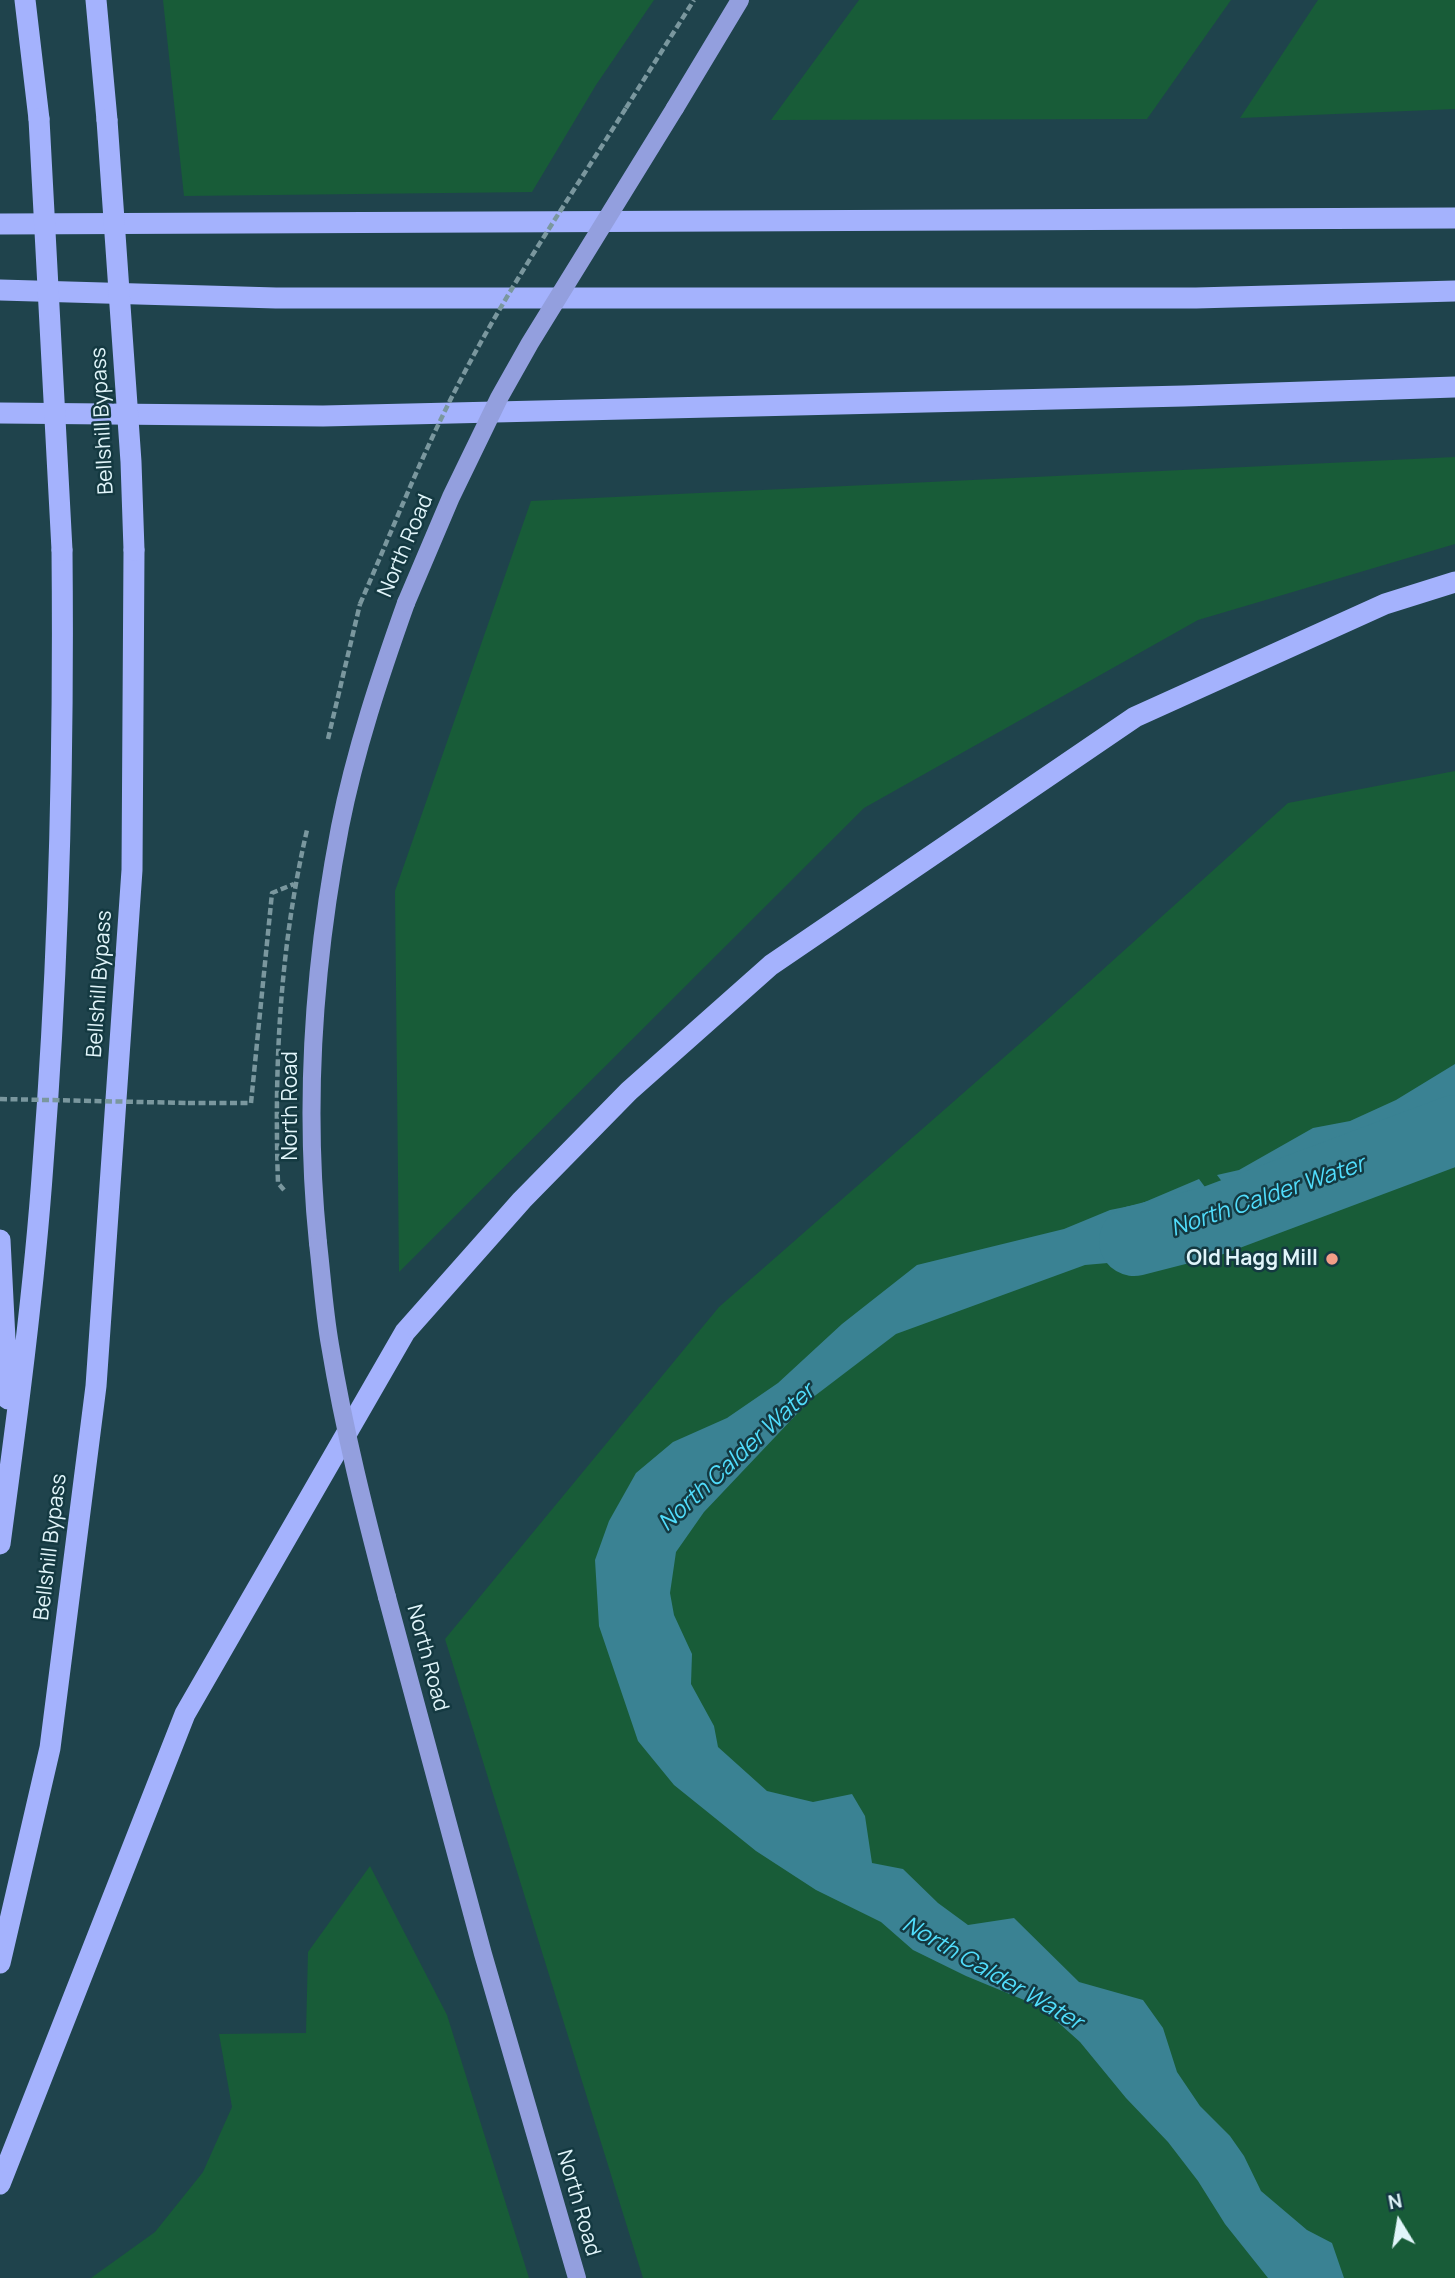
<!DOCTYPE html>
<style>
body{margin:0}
#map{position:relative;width:1455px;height:2278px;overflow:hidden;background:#1f434c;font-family:Manrope,sans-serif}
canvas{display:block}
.north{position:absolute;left:1364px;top:2187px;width:70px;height:70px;-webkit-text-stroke:5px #143941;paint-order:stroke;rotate:349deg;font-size:19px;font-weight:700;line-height:28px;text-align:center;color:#e1f5fa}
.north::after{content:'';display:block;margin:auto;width:24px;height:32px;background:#e1f5fa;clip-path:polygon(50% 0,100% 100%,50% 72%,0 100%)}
</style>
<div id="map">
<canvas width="1455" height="2278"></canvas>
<div class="north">N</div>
</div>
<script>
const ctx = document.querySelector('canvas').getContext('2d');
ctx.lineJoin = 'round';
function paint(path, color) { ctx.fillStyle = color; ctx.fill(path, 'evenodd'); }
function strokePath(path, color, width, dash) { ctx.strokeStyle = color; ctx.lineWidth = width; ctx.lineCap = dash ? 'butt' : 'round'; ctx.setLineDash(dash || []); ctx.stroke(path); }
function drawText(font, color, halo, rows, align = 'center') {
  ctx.font = font + ' Manrope,sans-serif'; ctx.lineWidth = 5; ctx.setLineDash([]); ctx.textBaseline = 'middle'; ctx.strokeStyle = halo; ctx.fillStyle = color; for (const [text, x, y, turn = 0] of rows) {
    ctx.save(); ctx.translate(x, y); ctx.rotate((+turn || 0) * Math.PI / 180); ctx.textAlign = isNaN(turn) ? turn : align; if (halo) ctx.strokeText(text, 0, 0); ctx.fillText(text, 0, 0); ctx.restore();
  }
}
paint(new Path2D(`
 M163,0H654L596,85L532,192L184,196Z
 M859,0H1231L1147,119L771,120Z
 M1318,0H1455V109L1240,118Z
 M1455,457V544L1198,620L864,808L399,1272L395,891L531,501Z
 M1455,771V2278H643L445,1639L719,1307L1049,1018L1288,803Z
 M370,1866L447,2015L529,2278H91L155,2232L203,2172L232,2107L219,2034L306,2033L308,1952Z`), '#185c38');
paint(new Path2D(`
 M1455,1064V1142L1395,1173L1332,1198L1260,1232L1217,1175L1239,1170L1313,1128L1350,1121L1396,1100Z
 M1199,1179L1243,1238L1191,1240L1142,1260L1085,1265L896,1334L812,1398L704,1512L676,1552L670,1593L674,1615L692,1654L691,1684L714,1726L718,1747L767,1791L813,1802L852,1794L865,1816L872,1863L903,1869L938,1903L968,1925L1014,1918L1079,1982L1143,2000L1163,2028L1177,2072L1200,2106L1230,2136L1244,2156L1261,2191L1307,2230L1332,2243L1344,2278H1268L1225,2224L1198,2181L1168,2142L1126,2098L1080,2042L1041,2007L966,1976L913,1950L881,1922L816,1890L756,1851L674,1785L638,1741L599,1626L595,1560L609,1521L636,1473L673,1442L727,1418L778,1383L842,1324L917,1265L1064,1229L1110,1210L1140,1204Z`), '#3a8293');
strokePath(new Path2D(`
 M1134,1241L1212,1221L1455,1130`), '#3a8293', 70);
strokePath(new Path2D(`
 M626,108L694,0
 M328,739L360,604
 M188,1103H251L272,893L294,884
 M284,1190L278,1183C274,1064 280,946 307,830`), '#7a979e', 4.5, [7, 3.5]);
strokePath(new Path2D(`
 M675,108L740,0
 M318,1243C304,1106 314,962 340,827C355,751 380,676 406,603
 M387,1597L483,1954L577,2278`), '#939fde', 18);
strokePath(new Path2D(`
 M25,0L39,119
 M96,0L107,120
 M0,224L1455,218
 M0,290L276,298H1196L1455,291
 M0,413L323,416L1184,396L1455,387
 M0,1240L8,1399
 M0,1544C17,1418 34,1291 43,1164C59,960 64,755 62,550
 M0,1963L50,1748L96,1386L132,870L134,550
 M0,2184L185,1714L405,1332L522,1200L629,1091L771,965L1135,717L1385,604L1455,582`), '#a4b2fd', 21);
strokePath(new Path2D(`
 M360,604C392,531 421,456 458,385C507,289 569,199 626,108
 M0,1099L188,1103`), '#7a979e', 4.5, [7, 3.5]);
strokePath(new Path2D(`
 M406,603L451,497L499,398L530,343L675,108
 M318,1243C322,1277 324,1311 330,1345C344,1430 365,1513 387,1597`), '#939fde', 18);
strokePath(new Path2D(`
 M39,119L62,550
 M107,120L131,462L134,550`), '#a4b2fd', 21);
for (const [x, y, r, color] of [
 [1332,1259,7,"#f49e87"]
]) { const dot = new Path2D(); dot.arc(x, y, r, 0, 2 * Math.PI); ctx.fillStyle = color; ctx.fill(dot); strokePath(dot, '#143941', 2.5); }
drawText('21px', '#e1f5fa', '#143941', [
 ["Bellshill Bypass",103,421,-93],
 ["North Road",406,546,-67],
 ["Bellshill Bypass",100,984,-86],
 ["North Road",291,1106,-90],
 ["Bellshill Bypass",51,1547,-83],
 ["North Road",427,1658,75],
 ["North Road",578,2203,74]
]);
drawText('bold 21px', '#e1f5fa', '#143941', [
 ["Old Hagg Mill",1318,1259]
], 'right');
drawText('italic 23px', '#51ddfc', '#143941', [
 ["North Calder Water",1268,1197,-19],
 ["North Calder Water",737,1458,-43],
 ["North Calder Water",992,1974,30]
]);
</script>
